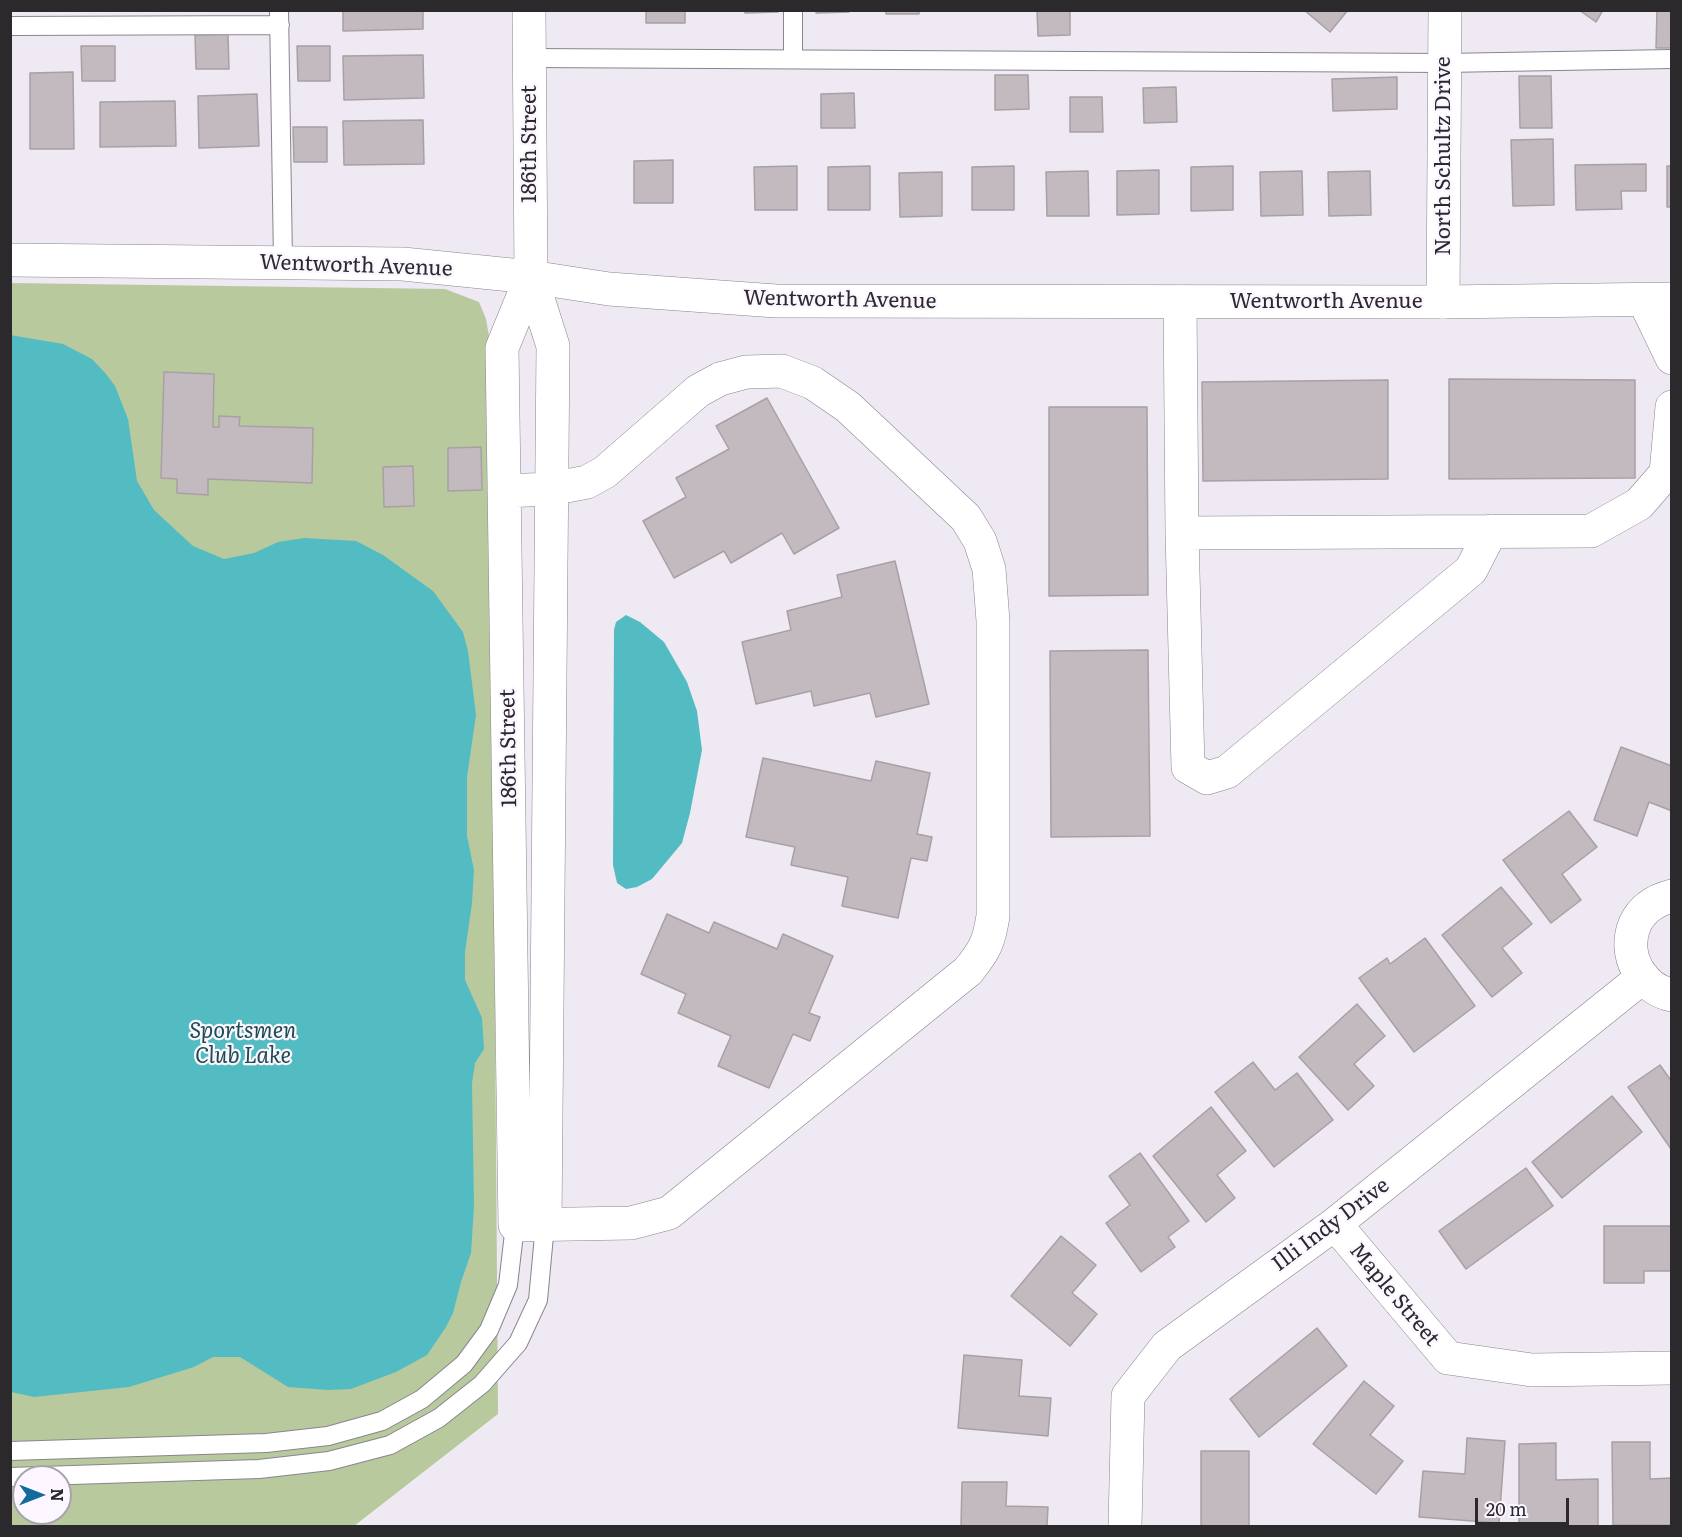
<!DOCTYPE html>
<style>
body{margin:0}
#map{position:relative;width:1682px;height:1537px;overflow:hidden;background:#eee9f2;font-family:Literata,serif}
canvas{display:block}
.frame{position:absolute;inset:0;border:12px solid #2b292c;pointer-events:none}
.north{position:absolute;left:12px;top:1465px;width:60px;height:60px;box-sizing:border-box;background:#fbf6ff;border:2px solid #a8a4ab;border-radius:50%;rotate:90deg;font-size:16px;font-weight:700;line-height:24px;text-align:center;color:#2b292c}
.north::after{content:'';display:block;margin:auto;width:21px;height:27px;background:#126b9b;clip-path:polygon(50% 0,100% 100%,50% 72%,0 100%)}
.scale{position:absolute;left:1475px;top:1498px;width:94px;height:27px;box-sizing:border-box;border:3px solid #2b292c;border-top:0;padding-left:8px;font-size:18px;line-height:21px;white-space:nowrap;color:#2b292c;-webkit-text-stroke:4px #fbf6ff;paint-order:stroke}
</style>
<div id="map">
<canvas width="1682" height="1537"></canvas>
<div class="frame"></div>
<div class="north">N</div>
<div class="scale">20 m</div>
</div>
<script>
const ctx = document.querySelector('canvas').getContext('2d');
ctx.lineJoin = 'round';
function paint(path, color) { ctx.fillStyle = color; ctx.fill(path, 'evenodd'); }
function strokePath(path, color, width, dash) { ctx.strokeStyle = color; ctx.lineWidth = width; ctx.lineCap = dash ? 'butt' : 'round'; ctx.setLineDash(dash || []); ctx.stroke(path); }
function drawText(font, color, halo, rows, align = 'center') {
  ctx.font = font + ' Literata,serif'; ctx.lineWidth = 4.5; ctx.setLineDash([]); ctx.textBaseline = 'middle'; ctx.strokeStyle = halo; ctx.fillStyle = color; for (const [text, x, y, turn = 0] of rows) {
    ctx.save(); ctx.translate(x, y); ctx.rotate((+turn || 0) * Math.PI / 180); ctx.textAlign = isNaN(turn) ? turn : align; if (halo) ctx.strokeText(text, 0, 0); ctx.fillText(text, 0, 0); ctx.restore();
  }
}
paint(new Path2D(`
 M10,283L445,289L479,302L486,319L490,342L498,1414L354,1526H11ZM24,1477H60V1513H24Z`), '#b8c99e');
paint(new Path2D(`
 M10,335L63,344L92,359L106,374L115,386L128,419L137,481L154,510L193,546L224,559L254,553L278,542L304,538L356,541L383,555L433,591L463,632L468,651L476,715L467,777V836L474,870L472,903L465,952V980L482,1018L484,1049L475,1063L472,1083L474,1206L471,1253L461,1282L453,1313L446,1327L427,1355L396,1372L351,1389L328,1390L288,1387L240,1357H213L194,1367L129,1387L34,1397L11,1392Z
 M626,615L640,622L664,642L687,682L697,711L702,750L690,813L682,843L652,879L637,887L626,889L617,883L613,865L614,630L616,622Z`), '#52bcc2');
const building = new Path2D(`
 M343,10H423V29L343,31Z
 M646,10H685V23H646Z
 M745,10H778V12L745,13Z
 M816,10H849V12L816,13Z
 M886,10H919V14H886Z
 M1037,10H1070V35L1038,36Z
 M1304,10H1348L1330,32Z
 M1579,10H1603L1596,22Z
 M1657,10H1672V48H1656Z
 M228,34L229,69H196L195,35Z
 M81,46H115V81H82Z
 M297,46H330V81H298Z
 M423,55L424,98L344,100L343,56Z
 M73,72L74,149H30V73Z
 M995,75H1028L1029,109L995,110Z
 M1519,76H1551L1552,128H1520Z
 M1397,77V109L1333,111L1332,79Z
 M1176,87L1177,122L1144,123L1143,88Z
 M854,93L855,128H821V94Z
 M257,94L259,146L199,148L198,96Z
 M1070,97H1102L1103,132H1070Z
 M175,101L176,146L100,147V102Z
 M423,120L424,164L344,165L343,121Z
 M293,127H327V162H294Z
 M1553,139L1554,205L1513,206L1511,140Z
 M673,160V203H634V161Z
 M1646,164V191H1621L1622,209L1576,210L1575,165Z
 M797,166V210H755L754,167Z
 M870,166V210H828V167Z
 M1014,166V210H972V167Z
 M1233,166V210L1191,211V167Z
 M1667,166H1672V207H1667Z
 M1159,170V214L1117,215V171Z
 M1088,171L1089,216H1047L1046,172Z
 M1302,171L1303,215L1261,216L1260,172Z
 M1370,171L1371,215L1329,216L1328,172Z
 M942,172V216L900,217L899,173Z
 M164,372L214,374L213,427H219V416L240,417L239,426L313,428L312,483L208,479V495L177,493V479L161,478Z
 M1449,379L1635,380V478L1449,479Z
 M1388,380V479L1203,481L1202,382Z
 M767,398L839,528L794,554L782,533L731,563L724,551L674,578L643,521L686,497L676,478L729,449L716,426Z
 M1049,407H1147L1148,595L1049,596Z
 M481,447L482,490L448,491V448Z
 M413,466L414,506L384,507L383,467Z
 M895,561L929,704L876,717L870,693L814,706L811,691L756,704L742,642L791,630L787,611L842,597L837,575Z
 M1148,650L1150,836L1051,837L1050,651Z
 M1621,747L1672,766V811L1649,802L1637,836L1594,820Z
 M763,758L871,781L876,761L930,773L917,834L932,837L927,861L911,858L898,918L842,906L848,877L791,865L795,847L746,837Z
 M1569,811L1597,847L1562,874L1581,900L1551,923L1503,860Z
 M1501,887L1532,924L1502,948L1522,973L1492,997L1442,935Z
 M667,914L709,933L714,922L777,949L783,934L833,956L809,1013L820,1017L810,1041L793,1034L769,1088L718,1066L731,1036L678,1013L686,994L641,974Z
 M1425,938L1475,1006L1414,1052L1359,978L1387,958L1390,964Z
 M1357,1004L1385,1036L1354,1064L1374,1086L1348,1110L1299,1057Z
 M1253,1062L1275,1090L1297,1073L1333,1120L1274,1167L1215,1092Z
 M1660,1065L1672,1082L1671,1149L1628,1087Z
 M1612,1096L1642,1132L1562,1198L1532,1162Z
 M1211,1107L1246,1151L1217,1175L1235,1198L1206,1222L1153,1156Z
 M1140,1153L1189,1221L1168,1237L1175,1247L1141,1272L1106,1223L1130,1205L1109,1176Z
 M1526,1168L1553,1206L1466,1269L1439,1231Z
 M1604,1226H1672V1271H1644V1283H1604Z
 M1061,1236L1096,1265L1072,1293L1097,1314L1070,1346L1011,1296Z
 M1317,1328L1347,1366L1259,1437L1230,1399Z
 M964,1355L1022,1360L1019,1396L1051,1398L1048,1436L958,1428Z
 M1364,1381L1394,1406L1370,1435L1403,1461L1376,1494L1313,1444Z
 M1467,1438L1505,1441L1499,1523L1419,1517L1423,1471L1465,1474Z
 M1612,1442H1650V1479L1672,1478V1525H1613Z
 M1556,1443V1480L1598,1479V1526H1519V1444Z
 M1201,1451H1249V1526H1201Z
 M962,1482H1007L1006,1506L1048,1507L1047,1526H961Z`);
paint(building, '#c3bac0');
strokePath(building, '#a9a0a6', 1.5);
const lane = new Path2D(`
 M279,10L283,262
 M793,10V59
 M10,26L280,25
 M530,58L1444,63L1672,59
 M10,1451L266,1443L328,1436L382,1421L422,1399L464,1364L489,1330L508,1285L515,1225
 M10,1477L259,1469L329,1461L390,1445L439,1418L482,1384L518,1343L538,1300L545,1225`);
const street = new Path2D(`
 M531,277L553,346L545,1225
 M1644,300L1672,358
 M1180,302L1182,533L1188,767L1207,778L1227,772L1471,570L1491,531
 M1443,302L1445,10
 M504,491L551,489L587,482L605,472L698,391L720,379L746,372L782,371L813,383L848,407L966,518L980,541L989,569L993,621V916C989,942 985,950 968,971L669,1213L631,1223L515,1225L502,348L531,277
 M1182,533L1591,531L1639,504L1666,473L1672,407
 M1672,896C1656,900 1642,909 1635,924C1622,954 1641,989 1672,995
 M1335,1224L1448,1358L1532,1370L1672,1368
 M1125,1526L1128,1396L1167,1346L1335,1224L1643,977`);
const secondary = new Path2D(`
 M529,10L531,277
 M10,260L403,264L531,277L609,289L776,301L1443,302L1672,299`);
strokePath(lane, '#89858d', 20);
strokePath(street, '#89858d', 34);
strokePath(secondary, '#89858d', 34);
strokePath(lane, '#fff', 18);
strokePath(street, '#fff', 33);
strokePath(secondary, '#fff', 33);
drawText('21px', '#2b292c', '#fbf6ff', [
 ["186th Street",530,144,-90],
 ["North Schultz Drive",1444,156,-90],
 ["Wentworth Avenue",356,266,2],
 ["Wentworth Avenue",840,300,1],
 ["Wentworth Avenue",1326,302],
 ["186th Street",509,748,-91],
 ["Illi Indy Drive",1331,1225,-37],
 ["Maple Street",1394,1295,50]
]);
drawText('italic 22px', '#1d4c4f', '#fbf6ff', [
 ["Sportsmen",243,1032],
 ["Club Lake",243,1057]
]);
</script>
